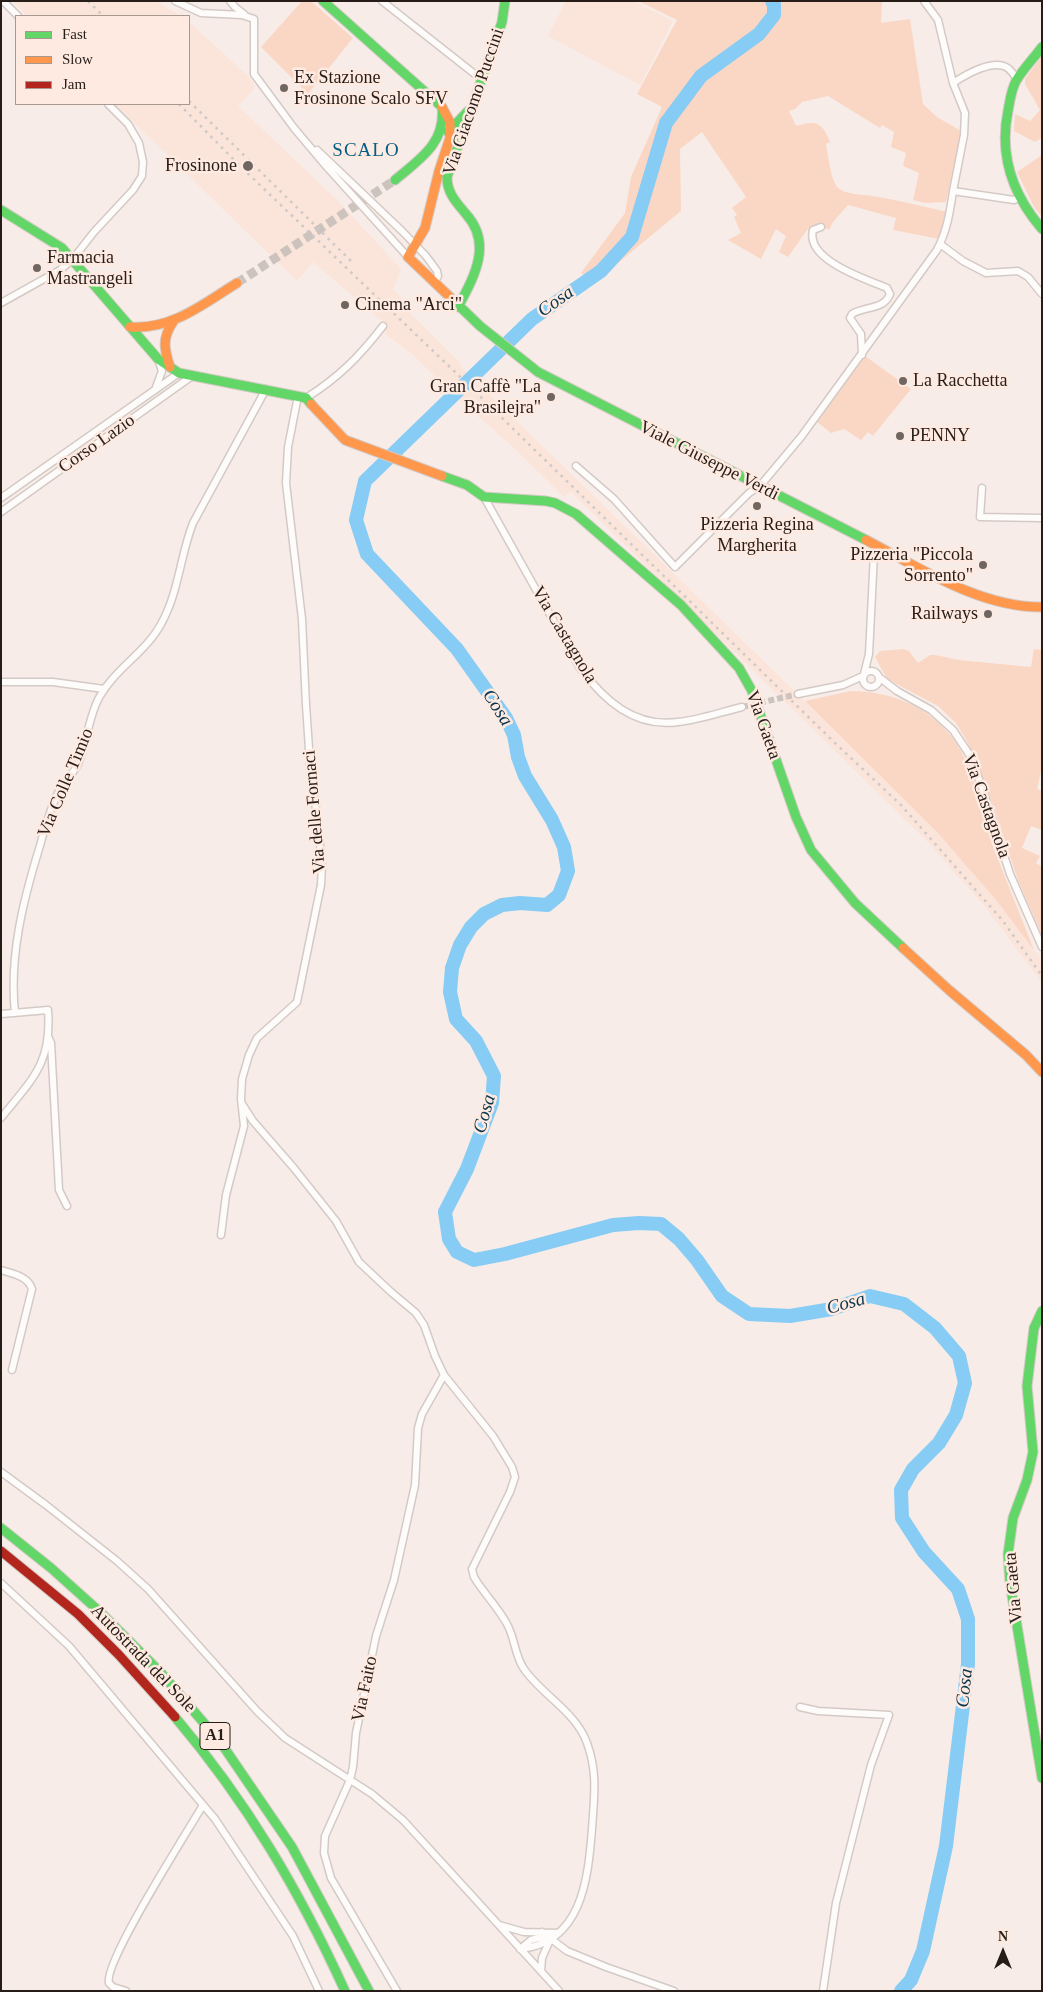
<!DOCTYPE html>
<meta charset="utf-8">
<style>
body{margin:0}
#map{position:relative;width:1043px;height:1992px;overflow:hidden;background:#f7ece7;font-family:"Times New Roman",serif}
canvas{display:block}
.frame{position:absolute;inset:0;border:2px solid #261d19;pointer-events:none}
.legend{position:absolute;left:15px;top:15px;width:175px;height:90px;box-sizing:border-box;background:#feeae0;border:1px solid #a89890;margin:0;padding:6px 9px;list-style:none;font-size:15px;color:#261d19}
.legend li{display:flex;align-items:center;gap:10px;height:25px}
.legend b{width:25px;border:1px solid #a89890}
.north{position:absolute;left:978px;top:1927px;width:50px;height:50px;-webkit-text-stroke:4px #feeae0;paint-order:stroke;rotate:0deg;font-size:14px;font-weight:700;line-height:20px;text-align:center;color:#261d19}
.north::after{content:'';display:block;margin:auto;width:18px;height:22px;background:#261d19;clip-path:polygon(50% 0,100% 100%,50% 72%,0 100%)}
</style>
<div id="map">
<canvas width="1043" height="1992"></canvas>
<div class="frame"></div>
<ul class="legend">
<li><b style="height:6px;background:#63d668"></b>Fast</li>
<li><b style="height:6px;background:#ff974d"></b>Slow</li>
<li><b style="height:6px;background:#b3261e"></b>Jam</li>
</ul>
<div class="north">N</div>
</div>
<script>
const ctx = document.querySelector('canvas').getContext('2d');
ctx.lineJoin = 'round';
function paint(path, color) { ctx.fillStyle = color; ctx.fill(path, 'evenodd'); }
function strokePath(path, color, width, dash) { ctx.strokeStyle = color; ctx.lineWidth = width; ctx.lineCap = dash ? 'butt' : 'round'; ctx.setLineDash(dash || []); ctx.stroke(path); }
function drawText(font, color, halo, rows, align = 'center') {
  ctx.font = font + ' "Times New Roman",serif'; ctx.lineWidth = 5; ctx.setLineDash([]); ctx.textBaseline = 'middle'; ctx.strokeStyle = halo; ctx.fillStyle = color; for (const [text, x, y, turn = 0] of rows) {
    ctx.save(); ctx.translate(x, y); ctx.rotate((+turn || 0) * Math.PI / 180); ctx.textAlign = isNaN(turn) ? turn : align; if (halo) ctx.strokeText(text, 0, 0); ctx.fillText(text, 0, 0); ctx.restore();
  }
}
paint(new Path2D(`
 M13,1H157L180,16H27Z
 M566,1H634L673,21L640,85L548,36Z
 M189,22L250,78L254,85L253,90L238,106L337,200L401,269L393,290L402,298L398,301L460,363L462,368L778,675L937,832L996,900L1042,960V983L986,908L927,841L570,491L564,497L558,491L511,445L463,403L412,354L384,333L387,325L313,262L297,281L115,104H189Z`), '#fbe4d9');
paint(new Path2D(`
 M302,1L312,2L353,38L308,94L261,47Z
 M638,1H882L881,23L910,19L923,104L937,117L961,131L946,202L925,203L913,200L919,173L903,166L906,153L891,147L894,132L882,125L880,128L828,96L802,102L795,109L789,111L796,126C817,120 822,122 830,142L826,144C828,154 831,181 838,188C847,195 861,194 872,196C897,200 922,206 947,212L943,230L939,239L893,230L896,218L848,205L833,222L829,230L818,224L807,230L788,257L779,252L786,236L776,229L761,259L728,240L741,233L734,217L737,215L732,208L746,197L702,132L680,149L681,211L594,283L581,273L625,213L631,177L662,107L637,94L677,20Z
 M1042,56V138L1035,142L1014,131L1015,114L1030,121L1040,110L1025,84V79Z
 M1042,155V217L1034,207L1017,172Z
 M865,356L911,389L873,436L868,432L861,440L844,429L831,433L817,422Z
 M903,649L909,651L918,663L930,655H935L959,660L1031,667L1034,649L1042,650V767L1037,789L1042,791V830L1031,826L1022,848L1040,856L1036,863L1042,867V935L1018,880L987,787L967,741L956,723L938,706L887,679L875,657L880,651Z
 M851,691C896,691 941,712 962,753C976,779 982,811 991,840C1004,877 1020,913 1034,950L996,900L937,832L805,701Z`), '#fad7c5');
strokePath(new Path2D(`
 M772,1L774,4V15L759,34L701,76L666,123L632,237L601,271L532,319L365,481L356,520L367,554L457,649L506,718L514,735L518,757L525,776L552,820L564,847L568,871L559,895L547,905L520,903L502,905L484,914L471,927L460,945L452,968L450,992L456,1019L476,1041L494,1076L492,1103L467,1169L445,1212L449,1239L457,1252L474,1260L505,1254L613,1225L639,1223L661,1224L679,1239L697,1260L722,1296L749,1314L790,1316L832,1309L870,1296L904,1304L935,1328L959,1356L965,1383L956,1415L939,1443L913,1469L901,1490L902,1518L924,1552L958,1589L968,1619V1664L946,1846L923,1951L911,1980L901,1991`), '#86ccf4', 14);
strokePath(new Path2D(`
 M742,707L798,694`), '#cdc3be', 6, [6, 3]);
strokePath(new Path2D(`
 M237,283L395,180`), '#cdc3be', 9, [9, 4.5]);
const street = new Path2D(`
 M3,1L18,16
 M175,1L201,13L242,15L254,19V74L294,128L326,166L408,257
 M230,1L235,7L244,14
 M382,1L481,79
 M924,1L938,20L953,83
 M317,150L402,231L426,256L437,271L438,276L434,283
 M953,191L964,135L965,113L953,83C965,75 995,57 1009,69C1012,72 1015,76 1017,79
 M821,227L813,230C805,260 866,279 887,288L890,294C884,310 865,306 852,314L850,318L861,334L862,355
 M940,244L963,261L986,273L1018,271L1028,277L1042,294
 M1,303L60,270L72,260L94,232L133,190L142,176L143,162L139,143L128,124L108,104
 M156,387L162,371L158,359
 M306,398C338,378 359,357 383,326
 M576,466L614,499L675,567L749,493L760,486L801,437L937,250C947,231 950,212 953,191L1014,200L1019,198
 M982,488L980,517L1042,518
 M484,497L580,668C604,700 634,728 678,722C699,720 721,712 742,707
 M1,498L179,373
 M1,512L192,376
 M863 679a8 8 0 1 1 16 0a8 8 0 1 1-16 0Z
 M864,674L869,654L874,554L877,546
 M880,678L897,691L931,710L953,730L969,754L982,787L1010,874L1042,947
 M1,682H53L104,689
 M798,694L843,685L863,676
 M15,1013C9,957 23,901 39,849C44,831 49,812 57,795C62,783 72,776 78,764C87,743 89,714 100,696C116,668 146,652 161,624C179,592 180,556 193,523L266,389
 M1,1014L48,1010C52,1064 32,1079 1,1118
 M48,1036L51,1043L59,1190L67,1206
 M242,1104L253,1121L293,1167L336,1221L359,1262L391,1292L416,1313L424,1325L435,1356L444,1375L493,1436L512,1467L515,1477L510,1492L472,1569L474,1577C484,1594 499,1608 508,1626C515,1640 515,1656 524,1669C542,1695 576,1712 587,1743C598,1773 594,1798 592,1829C588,1879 582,1943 520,1949
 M221,1235L226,1195L244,1126L241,1099L242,1079L249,1055L257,1038L297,1002L321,885L322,865L317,815L311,778L306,705L302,619L286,483L288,447L298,396
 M1,1270C13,1274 28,1276 32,1289L12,1370
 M1,1472L46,1505L117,1561L148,1589L257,1711L285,1738L372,1794L403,1820L559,1991
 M1,1583L69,1646L215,1819L293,1936L319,1991
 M800,1707L818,1711L889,1715L871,1765L836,1903L823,1991
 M499,1925L524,1932L559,1933
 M542,1932L567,1951L606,1967L674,1991
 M520,1949L531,1940L550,1935
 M541,1971L542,1958L549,1942
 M113,1987L109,1983C103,1963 188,1831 203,1805
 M113,1987L126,1991
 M397,1991L331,1878L324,1853L325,1836L350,1780L353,1767L356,1733L376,1636L394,1580L415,1485L418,1428L422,1414L444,1375`);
const fast = new Path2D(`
 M323,1L442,107C446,143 420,159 395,180
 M1042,47C1034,58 1023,69 1016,81C1011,90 1010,101 1008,111C999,155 1013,195 1042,229
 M448,132L468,111
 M1,210L62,248L158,359L179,373L306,398L311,404
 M452,299L480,326L538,372L866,540
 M458,307C474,277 493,244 466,214C456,202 447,193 447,177L502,22L505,1
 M442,476L467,485L484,497L546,501L555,503L576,514L681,605L739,668L752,691L796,817L811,850L855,903L903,948
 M1042,1311L1034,1328L1027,1386L1033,1452L1027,1480L1013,1518L1008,1554L1010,1583L1042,1778
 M1,1528L51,1568L100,1612L162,1674L221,1743L292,1847L369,1991
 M175,1717C247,1802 299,1890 345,1991`);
const slow = new Path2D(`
 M442,107L450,122V138L439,171L425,228L408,257L452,299
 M130,327C172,330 203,304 237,283
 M170,367C164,349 162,338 173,322
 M311,404L345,440L442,476
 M866,540C920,568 981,608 1042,607
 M903,948L949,990L1026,1055L1042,1072`);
const jam = new Path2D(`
 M1,1551L78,1614L119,1655L175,1717`);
strokePath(street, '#d4cac5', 9);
strokePath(fast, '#d4cac5', 11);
strokePath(slow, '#d4cac5', 11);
strokePath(jam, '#d4cac5', 11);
strokePath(street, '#fefcfb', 6);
strokePath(fast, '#63d668', 9);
strokePath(slow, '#ff974d', 9);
strokePath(jam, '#b3261e', 9);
strokePath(new Path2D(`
 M88,1L103,16
 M189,101L351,261
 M179,104L238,164L455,372L836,744L901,805L1003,921L1042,976`), '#ccc9c8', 2.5, [2.5, 5]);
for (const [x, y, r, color] of [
 [284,88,5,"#6f6561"],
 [248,166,6,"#6f6561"],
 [37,268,5,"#6f6561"],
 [345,305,5,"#6f6561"],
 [903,381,5,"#6f6561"],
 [551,397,5,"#6f6561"],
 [900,436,5,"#6f6561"],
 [757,506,5,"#6f6561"],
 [983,565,5,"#6f6561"],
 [988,614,5,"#6f6561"]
]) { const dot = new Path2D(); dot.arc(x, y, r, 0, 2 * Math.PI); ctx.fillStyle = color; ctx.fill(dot); strokePath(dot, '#feeae0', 2); }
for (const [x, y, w] of [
 [215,1736,30]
]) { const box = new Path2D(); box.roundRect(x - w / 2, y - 13.5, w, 27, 4); ctx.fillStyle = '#feeae0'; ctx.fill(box); strokePath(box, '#261d19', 1); }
drawText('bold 16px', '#261d19', null, [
 ["A1",215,1736]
]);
drawText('18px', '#261d19', '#feeae0', [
 ["Ex Stazione",294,78],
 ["Frosinone Scalo SFV",294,99],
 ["Frosinone",237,166,"right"],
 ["Farmacia",47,258],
 ["Mastrangeli",47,279],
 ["Cinema \"Arci\"",355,305],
 ["La Racchetta",913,381],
 ["Gran Caffè \"La",541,387,"right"],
 ["Brasilejra\"",541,408,"right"],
 ["PENNY",910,436],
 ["Pizzeria Regina",757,525,"center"],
 ["Margherita",757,546,"center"],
 ["Pizzeria \"Piccola",973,555,"right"],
 ["Sorrento\"",973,576,"right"],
 ["Railways",978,614,"right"]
], 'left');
drawText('18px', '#261d19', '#feeae0', [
 ["Via Giacomo Puccini",474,102,-71],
 ["Corso Lazio",97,444,-35],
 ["Viale Giuseppe Verdi",709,461,27],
 ["Via Castagnola",564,635,59],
 ["Via Gaeta",763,725,70],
 ["Via Colle Timio",66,783,-67],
 ["Via Castagnola",986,806,70],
 ["Via delle Fornaci",315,812,-95],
 ["Via Gaeta",1014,1588,-95],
 ["Autostrada del Sole",143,1659,46],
 ["Via Faito",365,1689,-78]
]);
ctx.letterSpacing = '1px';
drawText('19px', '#005e87', '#feeae0', [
 ["SCALO",366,151]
]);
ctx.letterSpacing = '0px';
drawText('italic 19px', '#09374f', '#feeae0', [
 ["Cosa",556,302,-35],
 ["Cosa",497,708,57],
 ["Cosa",485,1114,-74],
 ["Cosa",846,1304,-15],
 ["Cosa",965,1688,-84]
]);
</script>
